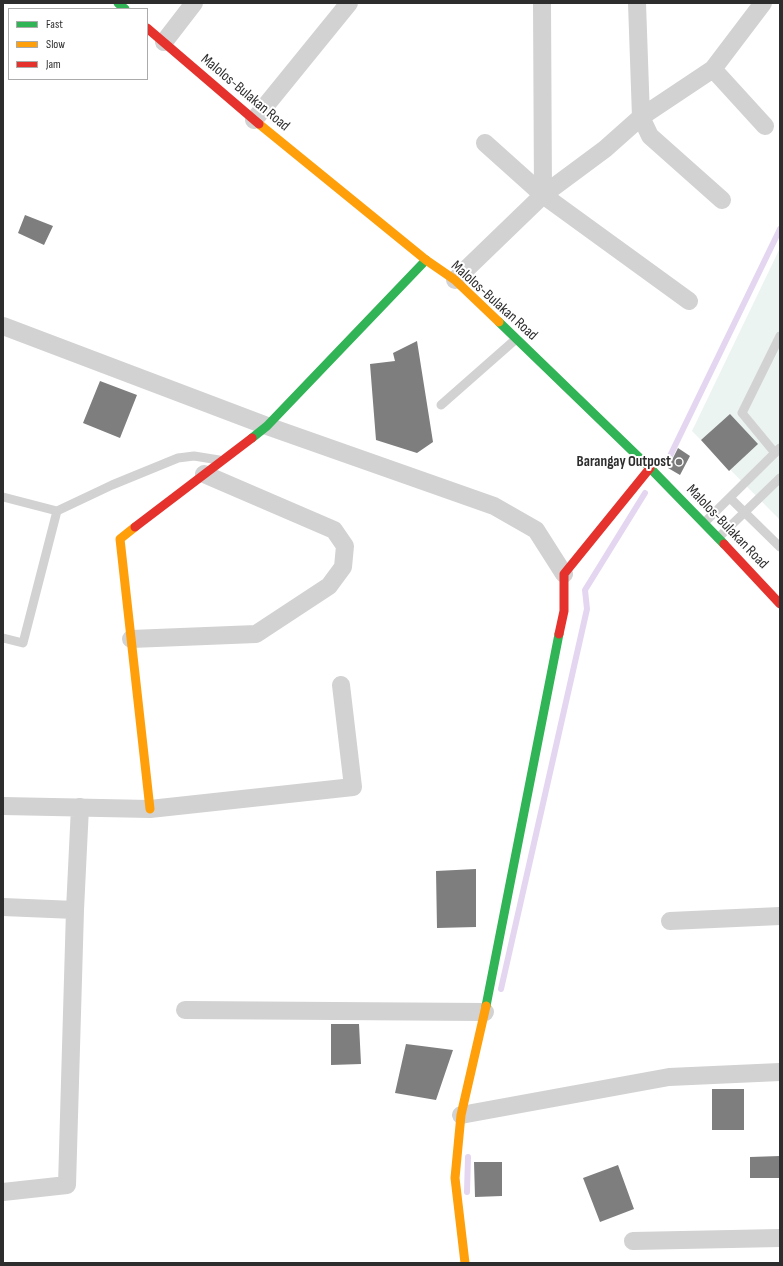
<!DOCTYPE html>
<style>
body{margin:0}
#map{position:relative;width:783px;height:1266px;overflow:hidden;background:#fff;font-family:"Sofia Sans Condensed",sans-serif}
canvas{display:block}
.frame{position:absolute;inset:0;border:4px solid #2d2d2d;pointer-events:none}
.legend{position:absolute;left:8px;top:8px;width:140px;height:72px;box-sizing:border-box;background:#fff;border:1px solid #ababab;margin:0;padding:5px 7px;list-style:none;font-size:12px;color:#2d2d2d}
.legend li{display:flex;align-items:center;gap:8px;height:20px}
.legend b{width:20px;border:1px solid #ababab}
</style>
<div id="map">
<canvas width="783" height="1266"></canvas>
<div class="frame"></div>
<ul class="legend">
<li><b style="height:5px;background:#30b455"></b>Fast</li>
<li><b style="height:5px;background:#ff9f0a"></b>Slow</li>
<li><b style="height:5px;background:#e5322d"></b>Jam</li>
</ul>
</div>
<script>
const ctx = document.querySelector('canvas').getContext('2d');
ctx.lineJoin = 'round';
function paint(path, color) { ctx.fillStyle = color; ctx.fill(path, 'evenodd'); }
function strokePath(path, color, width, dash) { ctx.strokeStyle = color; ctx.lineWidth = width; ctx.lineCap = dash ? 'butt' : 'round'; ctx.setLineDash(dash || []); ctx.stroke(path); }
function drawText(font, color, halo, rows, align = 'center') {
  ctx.font = font + ' "Sofia Sans Condensed",sans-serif'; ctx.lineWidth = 4; ctx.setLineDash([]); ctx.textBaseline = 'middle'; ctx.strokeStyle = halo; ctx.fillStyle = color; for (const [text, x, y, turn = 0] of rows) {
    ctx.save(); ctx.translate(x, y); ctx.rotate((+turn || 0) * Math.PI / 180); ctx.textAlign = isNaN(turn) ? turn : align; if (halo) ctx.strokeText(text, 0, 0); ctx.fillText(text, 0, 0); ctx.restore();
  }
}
paint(new Path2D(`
 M780,248V520L692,431Z`), '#ebf4f0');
strokePath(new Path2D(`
 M669,458L780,229
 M501,989L587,609L585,590L645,493
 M467,1192L468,1157`), '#e4d6f1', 6);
paint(new Path2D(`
 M25,215L53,226L44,245L18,233Z
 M417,341L433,442L417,453L376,440L370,364L395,361L393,353Z
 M100,381L137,395L120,438L83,423Z
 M730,414L758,444L729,471L701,440Z
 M678,448L690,456L680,475L668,468Z
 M476,869V927L437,928L436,871Z
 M331,1024H359L361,1064L331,1065Z
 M406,1044L453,1050L436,1100L395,1093Z
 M712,1089H744V1130H712Z
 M780,1156V1178H750V1157Z
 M474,1162H502V1196L475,1197Z
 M618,1165L634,1209L600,1222L583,1178Z`), '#7e7e7e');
strokePath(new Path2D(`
 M441,405L516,339
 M775,453L742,413L780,336
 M3,497L57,511
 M730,498L780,547
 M704,523L780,448
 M718,538L780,478
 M3,638L23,643L57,511L112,485L178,458L194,456L219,460`), '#d2d2d2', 9);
strokePath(new Path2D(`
 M542,3L543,195
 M637,3L641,117L650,136L722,200
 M164,42L194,3
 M713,69L765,126
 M254,120L349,3
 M485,143L543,195L689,301
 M455,280L543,195L605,149L641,117L713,69L763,3
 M3,326L267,426L494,506L536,530L564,574
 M131,639L256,634L329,586L343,567L345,546L334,530L204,474
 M3,806L150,809L353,787L341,685
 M3,907L75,910
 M670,921L780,916
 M185,1010L485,1012
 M461,1115L669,1077L780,1072
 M3,1192L67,1185L75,910L80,807
 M633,1241L780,1238`), '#d2d2d2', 18);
strokePath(new Path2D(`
 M118,3L125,9
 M499,322L650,468L724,544
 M252,438L267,426L426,260
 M486,1006L559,634`), '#30b455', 9);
strokePath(new Path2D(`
 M259,124L426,260L455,280L499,322
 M135,527L120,539L150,809
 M465,1263L455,1178L461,1115L486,1006`), '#ff9f0a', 9);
strokePath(new Path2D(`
 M147,28L259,124
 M135,527L252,438
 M724,544L780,604
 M559,634L564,611V574L650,468`), '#e5322d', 9);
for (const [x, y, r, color] of [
 [679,462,4,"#767676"]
]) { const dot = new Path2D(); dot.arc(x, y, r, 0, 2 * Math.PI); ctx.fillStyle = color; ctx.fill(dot); strokePath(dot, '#fff', 1.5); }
drawText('15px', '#2d2d2d', '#fff', [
 ["Malolos-Bulakan Road",245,93,40],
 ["Malolos-Bulakan Road",494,301,42],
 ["Malolos-Bulakan Road",727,527,46]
]);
drawText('bold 15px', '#2d2d2d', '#fff', [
 ["Barangay Outpost",671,462]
], 'right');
</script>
